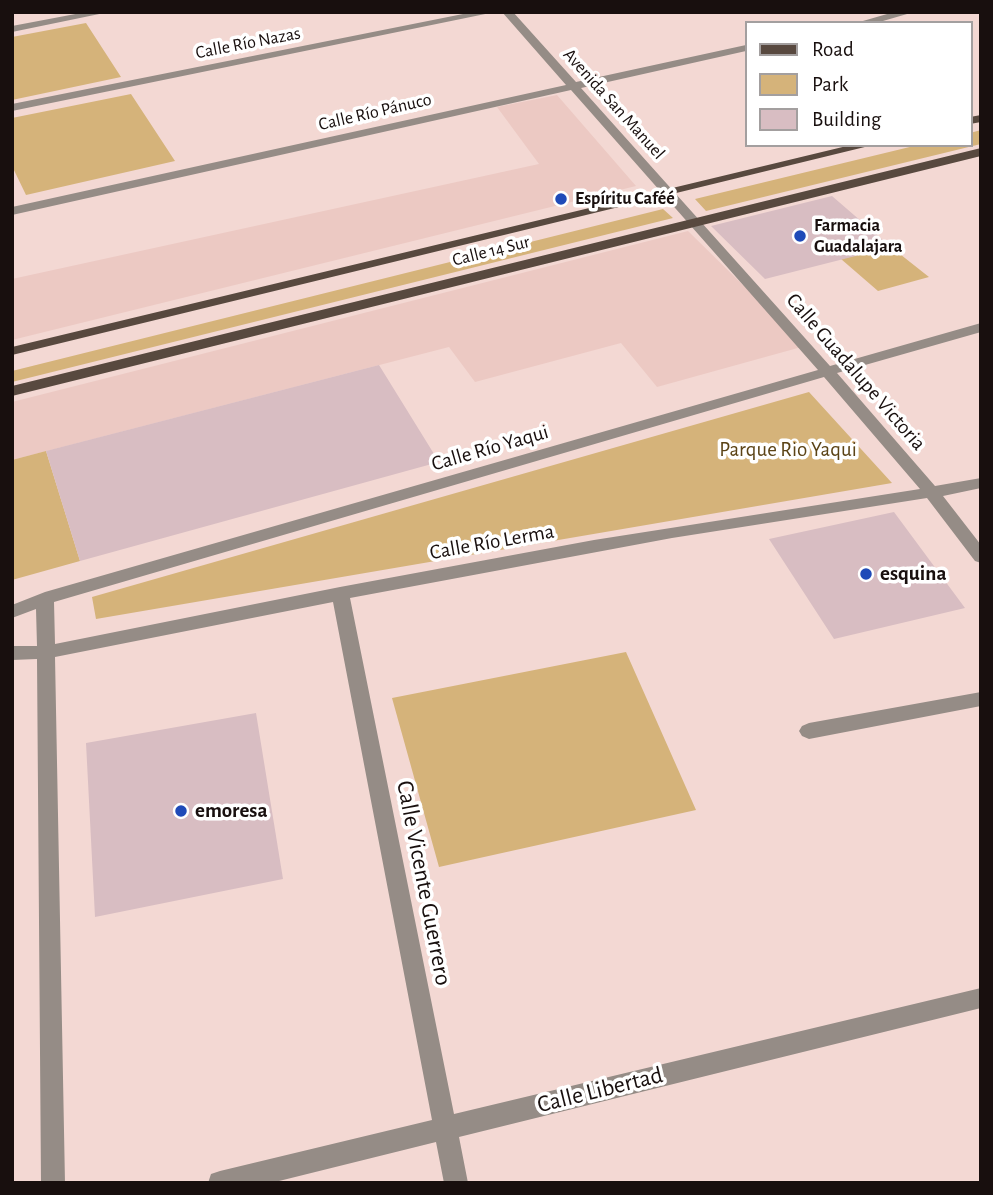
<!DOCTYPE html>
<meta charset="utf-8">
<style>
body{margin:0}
#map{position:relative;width:993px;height:1195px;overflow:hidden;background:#f3d8d3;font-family:"Alegreya Sans",sans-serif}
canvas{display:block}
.frame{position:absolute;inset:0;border:14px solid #180f0e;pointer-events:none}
.legend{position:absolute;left:745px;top:21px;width:228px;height:126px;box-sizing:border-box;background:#fff;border:2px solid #a39f9f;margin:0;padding:9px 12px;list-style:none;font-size:21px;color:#180f0e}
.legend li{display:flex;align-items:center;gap:14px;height:35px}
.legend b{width:35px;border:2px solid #a39f9f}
</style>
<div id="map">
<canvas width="993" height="1195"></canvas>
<div class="frame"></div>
<ul class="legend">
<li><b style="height:9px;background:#58493f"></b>Road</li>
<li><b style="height:19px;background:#d5b37a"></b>Park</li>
<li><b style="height:19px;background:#d8bdc2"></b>Building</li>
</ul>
</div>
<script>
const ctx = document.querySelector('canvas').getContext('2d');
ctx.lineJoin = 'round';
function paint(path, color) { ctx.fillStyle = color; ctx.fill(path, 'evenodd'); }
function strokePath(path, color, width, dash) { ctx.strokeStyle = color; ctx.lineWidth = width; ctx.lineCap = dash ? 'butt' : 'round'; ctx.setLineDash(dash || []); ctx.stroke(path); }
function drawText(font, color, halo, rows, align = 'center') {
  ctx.font = font + ' "Alegreya Sans",sans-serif'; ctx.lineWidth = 7; ctx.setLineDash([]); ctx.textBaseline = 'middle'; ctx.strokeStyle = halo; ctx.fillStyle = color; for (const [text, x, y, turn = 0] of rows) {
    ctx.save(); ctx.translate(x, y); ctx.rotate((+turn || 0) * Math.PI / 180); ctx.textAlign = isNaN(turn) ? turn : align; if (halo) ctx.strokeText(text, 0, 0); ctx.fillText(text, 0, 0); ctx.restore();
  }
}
paint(new Path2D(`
 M557,95L636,186L12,340V279L539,164L497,107Z
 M688,231L805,346L657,387L621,343L475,382L449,347L12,460V402Z`), '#ecc9c3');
paint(new Path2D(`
 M86,23L121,77L12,100V37Z
 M131,94L175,161L26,195L12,166V118Z
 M981,130V144L706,211L695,199L918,145H970V133Z
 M663,209L673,218L12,382V371Z
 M891,247L929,277L878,291L841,259Z
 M809,392L892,483L96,619L92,597Z
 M46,451L80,561L12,580V460Z
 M626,652L696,810L439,867L392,698Z`), '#d5b37a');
paint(new Path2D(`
 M832,196L891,247L765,279L711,226Z
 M379,365L439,462L80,561L46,451Z
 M894,512L965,608L834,639L769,539Z
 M256,713L283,879L95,917L86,743Z`), '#d8bdc2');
paint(new Path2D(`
 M86,12H109L12,32V26Z
 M473,12H495L12,111V104Z
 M502,12H513L576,82L746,45V51L581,88L830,366L981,323V332L837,373L935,486L981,478V488L943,496L981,545V563L975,561L927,498L672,538L350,598L454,1114L981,988V1008L459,1137L468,1183H444L436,1142L271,1183H208L211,1174L220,1171L432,1120L333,602L55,657L65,1183H41L37,659L12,660V646H37L36,609L12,618V605L45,592L818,370L571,90L12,215V207L566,85ZM824,377L920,489L594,540L340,587L55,644L54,602Z
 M894,12H914L876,23H856Z
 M981,692V706L809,739L802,736L799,731L802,726L809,723Z`), '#958c86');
paint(new Path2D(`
 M981,115V122L970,124V117Z
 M851,145H873L12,355V347Z
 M981,148V156L12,396V386Z`), '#58493f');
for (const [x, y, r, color] of [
 [561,199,7,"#1f4ab8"],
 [800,236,7,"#1f4ab8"],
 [866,574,7,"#1f4ab8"],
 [181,811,7,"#1f4ab8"]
]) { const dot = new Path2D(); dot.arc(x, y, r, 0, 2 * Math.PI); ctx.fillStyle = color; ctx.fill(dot); strokePath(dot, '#fff', 2.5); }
drawText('18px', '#180f0e', '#fff', [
 ["Calle Río Nazas",248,43,-11],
 ["Avenida San Manuel",614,104,48],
 ["Calle Río Pánuco",375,112,-13],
 ["Calle 14 Sur",491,251,-14]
]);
drawText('bold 18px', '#180f0e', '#fff', [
 ["Espíritu Caféé",575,199],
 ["Farmacia",814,226],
 ["Guadalajara",814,247]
], 'left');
drawText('21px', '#180f0e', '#fff', [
 ["Calle Guadalupe Victoria",856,372,49],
 ["Calle Río Yaqui",490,448,-16],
 ["Calle Río Lerma",492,542,-10]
]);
drawText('21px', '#5b4316', '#fff', [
 ["Parque Rio Yaqui",788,450]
]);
drawText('bold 21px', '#180f0e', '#fff', [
 ["esquina",880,574],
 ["emoresa",195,811]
], 'left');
drawText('24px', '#180f0e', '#fff', [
 ["Calle Vicente Guerrero",424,883,79],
 ["Calle Libertad",600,1090,-14]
]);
</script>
